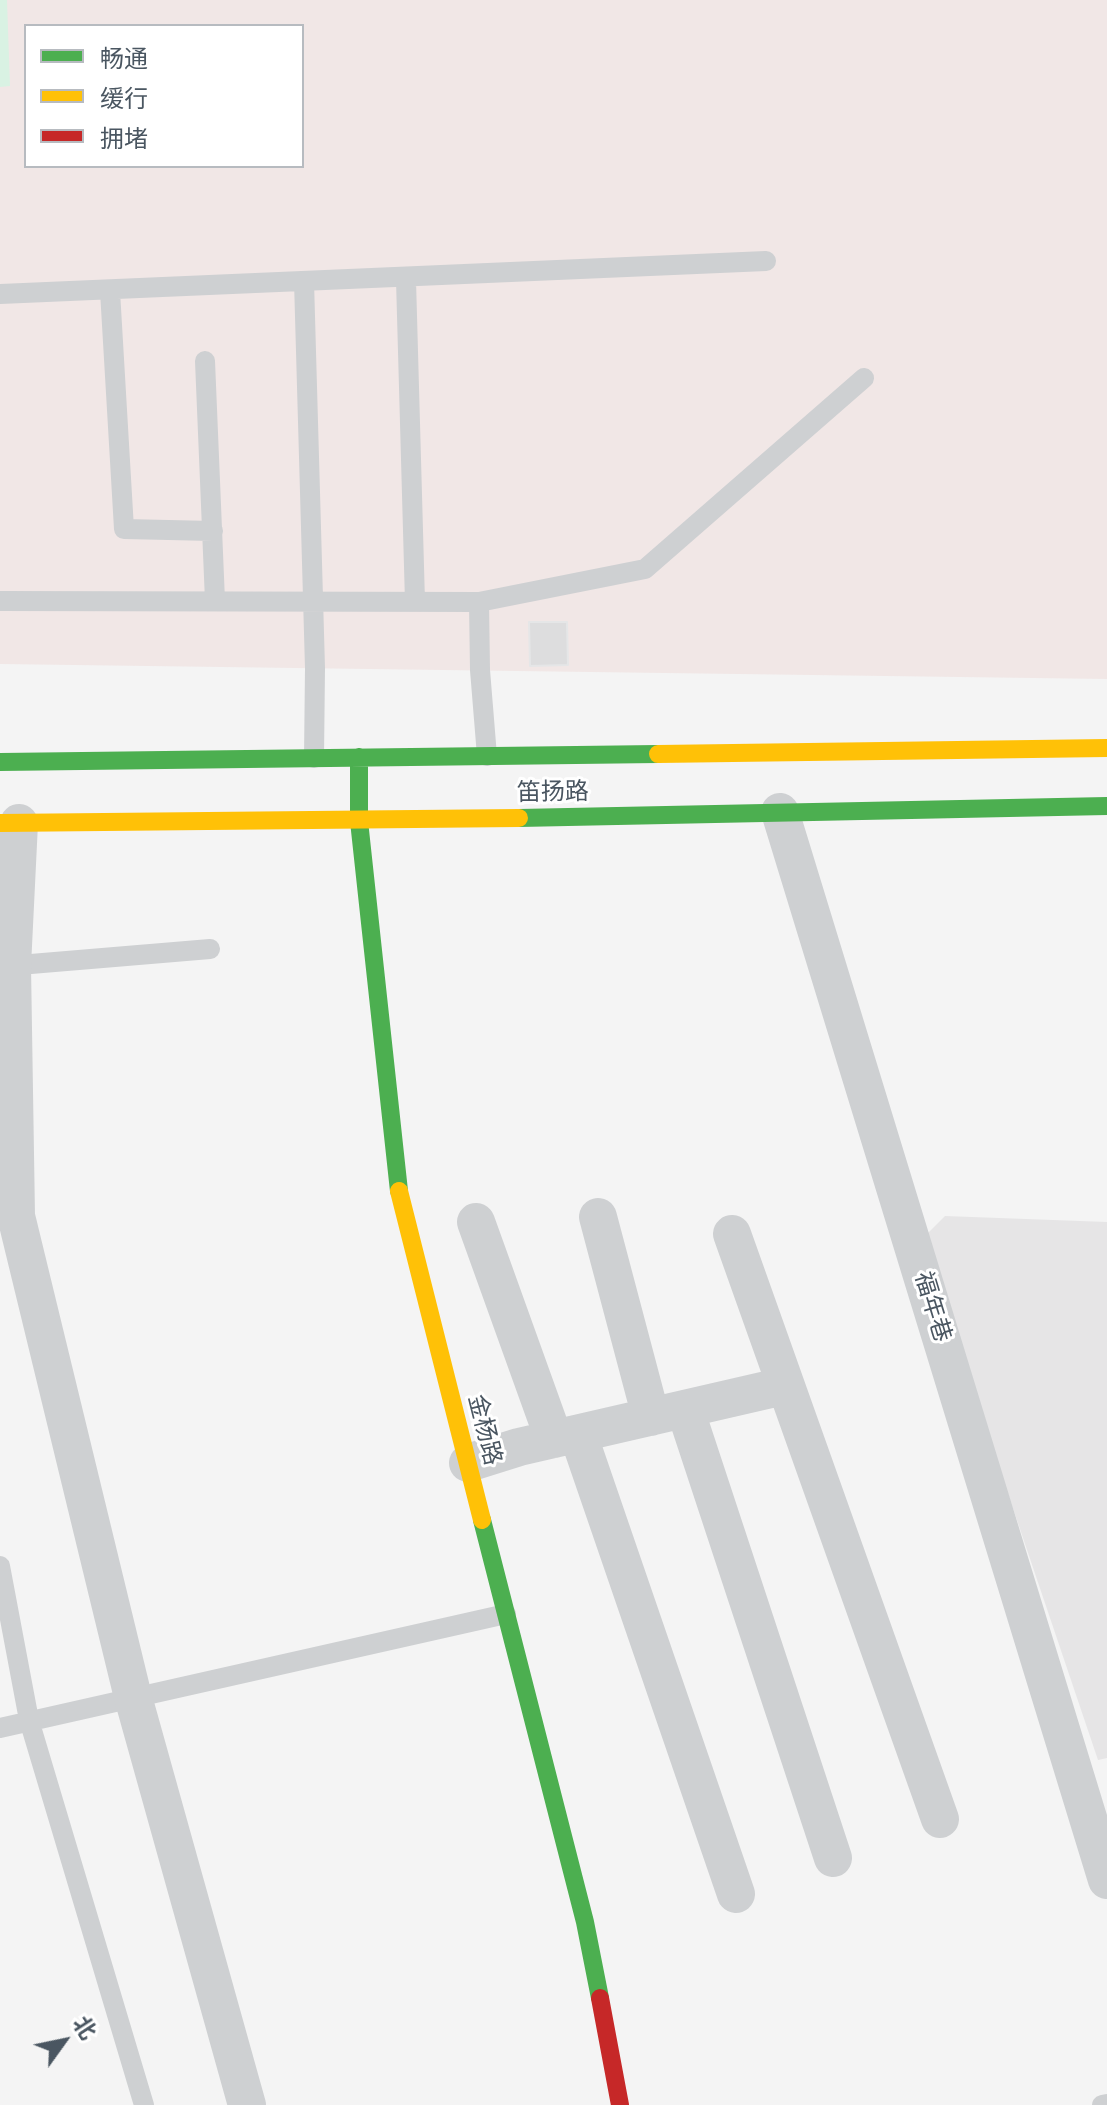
<!DOCTYPE html>
<meta charset="utf-8">
<style>
body{margin:0}
#map{position:relative;width:1107px;height:2105px;overflow:hidden;background:#f4f4f4;font-family:Helvetica,"Noto Sans SC",sans-serif}
canvas{display:block}
.legend{position:absolute;left:24px;top:24px;width:280px;height:144px;box-sizing:border-box;background:#fff;border:2px solid #b7bbc0;margin:0;padding:10px 14px;list-style:none;font-size:24px;color:#4a5661}
.legend li{display:flex;align-items:center;gap:16px;height:40px}
.legend b{width:40px;border:2px solid #b7bbc0}
.north{position:absolute;left:24px;top:2001px;width:80px;height:80px;-webkit-text-stroke:6px #fff;paint-order:stroke;rotate:57deg;font-size:22px;font-weight:700;line-height:32px;text-align:center;color:#4a5661}
.north::after{content:'';display:block;margin:auto;width:28px;height:36px;background:#4a5661;clip-path:polygon(50% 0,100% 100%,50% 72%,0 100%)}
</style>
<div id="map">
<canvas width="1107" height="2105"></canvas>
<ul class="legend">
<li><b style="height:10px;background:#4caf50"></b>畅通</li>
<li><b style="height:10px;background:#ffc107"></b>缓行</li>
<li><b style="height:10px;background:#c62828"></b>拥堵</li>
</ul>
<div class="north">北</div>
</div>
<script>
const ctx = document.querySelector('canvas').getContext('2d');
ctx.lineJoin = 'round';
function paint(path, color) { ctx.fillStyle = color; ctx.fill(path, 'evenodd'); }
function strokePath(path, color, width, dash) { ctx.strokeStyle = color; ctx.lineWidth = width; ctx.lineCap = dash ? 'butt' : 'round'; ctx.setLineDash(dash || []); ctx.stroke(path); }
function drawText(font, color, halo, rows, align = 'center') {
  ctx.font = font + ' Helvetica,"Noto Sans SC",sans-serif'; ctx.lineWidth = 6; ctx.setLineDash([]); ctx.textBaseline = 'middle'; ctx.strokeStyle = halo; ctx.fillStyle = color; for (const [text, x, y, turn = 0] of rows) {
    ctx.save(); ctx.translate(x, y); ctx.rotate((+turn || 0) * Math.PI / 180); ctx.textAlign = isNaN(turn) ? turn : align; if (halo) ctx.strokeText(text, 0, 0); ctx.fillText(text, 0, 0); ctx.restore();
  }
}
paint(new Path2D(`
 M945,1216L1107,1222V1758L1098,1760L922,1239Z`), '#e6e5e6');
paint(new Path2D(`
 M0,0H1107V679L0,664ZM26,26H302V166H26Z`), '#f1e7e6');
paint(new Path2D(`
 M0,0H7L10,86L0,87Z`), '#d9f2e3');
const building = new Path2D(`
 M529,622H567L568,665L530,666Z`);
paint(building, '#ddddde');
strokePath(building, '#e5e6e7', 2);
strokePath(new Path2D(`
 M406,280L415,602
 M304,281L315,668L314,758
 M110,291L124,529L213,531
 M0,294L766,261
 M205,361L215,601
 M0,601L479,602L645,569L864,378
 M479,602L480,670L487,756
 M7,966L210,949
 M0,1566L29,1720L144,2105
 M0,1728L506,1614
 M1102,2105L1107,2104`), '#ced0d2', 20);
strokePath(new Path2D(`
 M780,812L1107,1880
 M19,823L12,966L16,1216L133,1697L247,2105
 M598,1217L651,1417
 M476,1222L554,1439
 M732,1234L940,1819
 M685,1409L833,1858
 M578,1434L736,1894
 M468,1463L519,1447L784,1386`), '#ced0d2', 38);
strokePath(new Path2D(`
 M359,757V821L399,1191
 M0,762L658,754
 M519,818L1107,806
 M482,1520L585,1922L600,1998`), '#4caf50', 18);
strokePath(new Path2D(`
 M658,754L1107,748
 M0,823L519,818
 M399,1191L482,1520`), '#ffc107', 18);
strokePath(new Path2D(`
 M600,1998L620,2105`), '#c62828', 18);
drawText('24px', '#4a5661', '#fff', [
 ["笛扬路",553,793,-1],
 ["福年巷",932,1307,73],
 ["金杨路",484,1430,76]
]);
</script>
